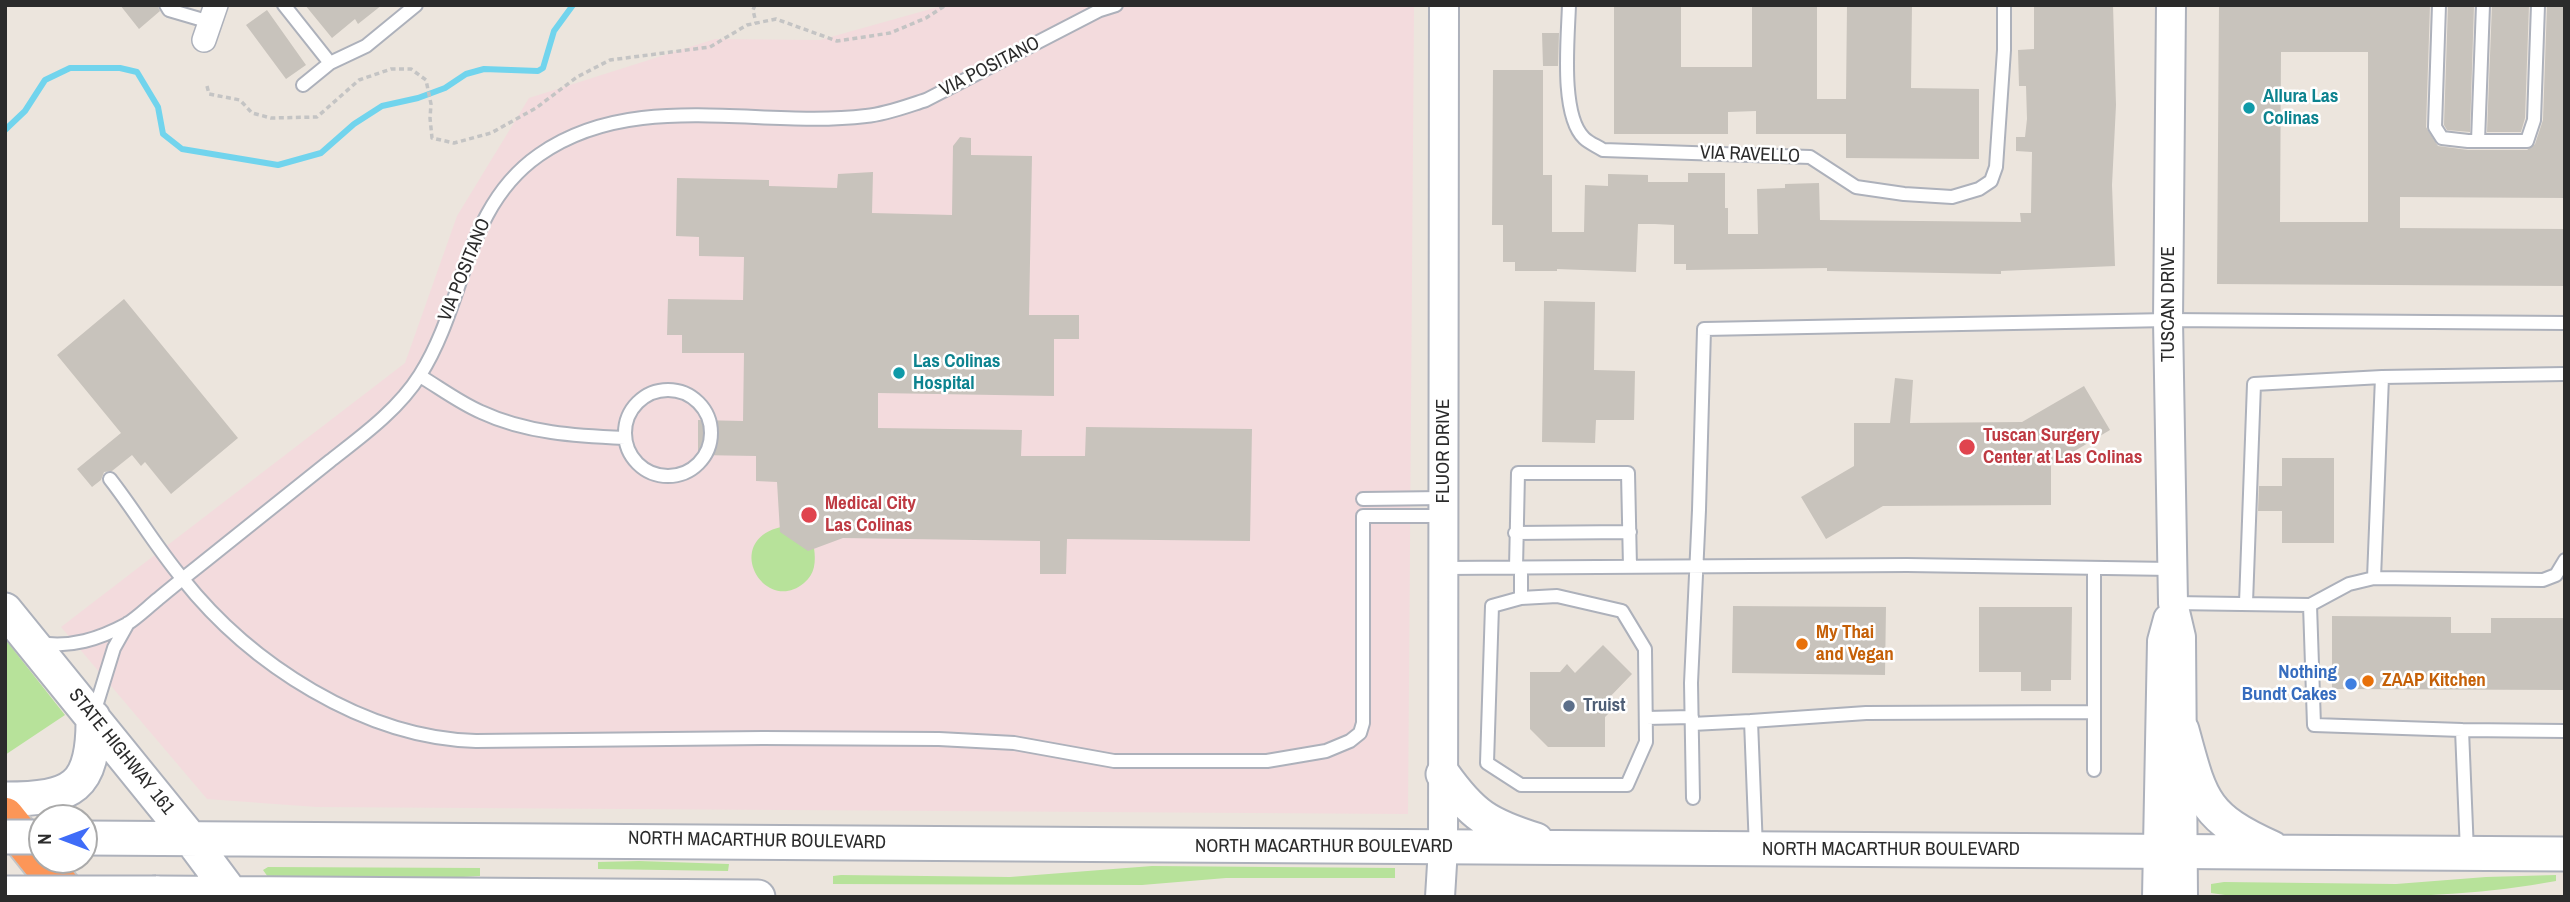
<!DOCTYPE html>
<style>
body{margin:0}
#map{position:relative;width:2570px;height:902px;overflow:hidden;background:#ece5dd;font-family:"Archivo Narrow",sans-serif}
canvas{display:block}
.frame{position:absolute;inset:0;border:7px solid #2b2b2b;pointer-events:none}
.north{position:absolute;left:28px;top:804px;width:70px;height:70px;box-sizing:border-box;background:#fff;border:2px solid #aaa;border-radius:50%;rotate:270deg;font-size:19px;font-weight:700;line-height:28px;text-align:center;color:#2b2b2b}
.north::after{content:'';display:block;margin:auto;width:24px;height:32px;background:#3f6cf8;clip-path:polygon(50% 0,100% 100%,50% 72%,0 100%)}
</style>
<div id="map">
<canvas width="2570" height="902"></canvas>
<div class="frame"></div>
<div class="north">N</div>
</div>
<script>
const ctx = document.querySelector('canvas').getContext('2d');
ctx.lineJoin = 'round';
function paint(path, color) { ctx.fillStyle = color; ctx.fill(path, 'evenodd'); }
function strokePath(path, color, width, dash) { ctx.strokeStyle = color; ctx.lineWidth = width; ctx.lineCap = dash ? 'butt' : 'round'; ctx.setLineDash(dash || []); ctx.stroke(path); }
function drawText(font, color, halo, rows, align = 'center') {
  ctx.font = font + ' "Archivo Narrow",sans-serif'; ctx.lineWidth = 5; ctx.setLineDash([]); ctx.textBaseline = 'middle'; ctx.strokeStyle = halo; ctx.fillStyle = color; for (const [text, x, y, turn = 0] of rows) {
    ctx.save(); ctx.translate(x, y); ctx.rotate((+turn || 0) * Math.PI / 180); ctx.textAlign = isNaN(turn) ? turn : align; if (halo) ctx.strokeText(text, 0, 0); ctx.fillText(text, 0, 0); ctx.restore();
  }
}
paint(new Path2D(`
 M945,5H1414L1408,814L316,807L207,799L61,627L405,363L457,216L529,98L715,39L820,40Z`), '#f3dbdd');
paint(new Path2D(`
 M781,527L814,548C816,562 815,574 804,583C765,616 721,541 781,527Z
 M5,639L65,715L5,755Z
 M639,861L729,864L728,871L598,869V862Z
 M1152,866L1395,868V878H1226L1142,885L833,884V876L841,875L1010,877Z
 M268,867L480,868V876L429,879L268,877L263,870Z
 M2556,875V881C2446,902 2337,896 2225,895L2211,893V884L2224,882L2396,884L2486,877Z`), '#b7e29a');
strokePath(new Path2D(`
 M5,130L25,111L45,80L70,68H120L137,72L158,107L163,134L182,149L278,165L321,153L354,124L382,106L418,98L445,88L466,74L484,69L538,71L543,68L554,31L573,5`), '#71d4ed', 6);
paint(new Path2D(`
 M120,5H157L160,11L139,29Z
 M305,5H382L358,24L355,19L332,38Z
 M1614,5H1681V67H1752V5H1817V99H1846L1847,5H1912L1911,88L1979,89V159L1846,158V134H1756V111L1728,112V134H1614Z
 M2034,5H2113L2116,105L2112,185L2115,266L2001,271V274L1827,271V268L1686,270V264H1674V225L1655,224H1638L1636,272L1557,269V271H1515V262H1503V225H1492L1493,70H1543V175H1552V232H1584L1585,185L1608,186V174L1648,175V182H1688V173H1725V208H1728V234H1758L1757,189L1785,188V184L1819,183L1820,220L2021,222L2020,213H2031L2032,152L2016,151V137H2025L2027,119L2026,86H2019L2018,50L2034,49Z
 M2219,5H2430L2426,127L2438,146L2468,150H2527L2535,144L2543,120L2547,5H2565V198L2400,197V228L2565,229V286L2217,284ZM2281,52H2368V222H2280Z
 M2448,5H2474L2470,132L2447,130L2444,125Z
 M2492,5H2529L2525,118L2521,132H2487Z
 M267,10L306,65L286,79L246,25Z
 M1542,33H1559L1558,66H1543Z
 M960,137L971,138V155L1032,156L1029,315H1079V339H1054V396L878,393V428L1022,430L1021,456H1085L1086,427L1252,429L1250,541L1067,539L1066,574H1040V541L843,538L808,551L780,532L777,482L756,481V456L698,455V420L743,421L744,353H682V335H667L668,299L743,300L744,257L699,256V237L676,236L677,178L769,180V186L837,188L838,174L873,172L872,213L952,215L953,146Z
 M124,299L238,438L171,494L145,462L141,466L132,455L112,471L104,472L101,480L92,487L77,469L121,433L57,355Z
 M1544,301L1595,302L1594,370L1635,371L1634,420H1596L1595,443L1542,442Z
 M1895,378L1913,380L1910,423L2022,422L2084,386L2110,430L2051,465V505L1883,506L1826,539L1801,497L1854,466V423H1890Z
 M2282,458H2334V543H2282V511H2258L2259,486H2282Z
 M1733,606L1886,607L1885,675L1732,673Z
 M1979,607H2072L2071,680H2051V691H2021V672H1979Z
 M2332,616L2451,617V633H2491V618H2565V690L2332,689Z
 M1603,645L1632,674L1605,702L1612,710L1605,717V747H1548L1530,729V672H1560L1567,664L1575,673Z`), '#c8c3bc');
const service = new Path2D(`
 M166,5L169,10L210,22
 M284,5L330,63
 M1569,5C1568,38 1560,115 1584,138C1589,143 1597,146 1603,150L1810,157L1856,187L1904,194L1952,197L1979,189L1991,181L1996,167L2004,50V5
 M2439,5L2435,127L2442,138L2468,141H2527L2534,120L2538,5
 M303,85L330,63L366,46L416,5
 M2478,141L2483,5
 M420,376C440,388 460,403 481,412C526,433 576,436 625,438
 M625 433a43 43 0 1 1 86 0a43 43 0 1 1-86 0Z
 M110,479C135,511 156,547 182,578C250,664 364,738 476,741L763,738L939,739L1014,743L1114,761H1267L1326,751L1350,741L1360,733L1363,723V516H1443
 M1363,499L1443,498
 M1515,533L1630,532
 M1443,568L1907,565L2172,569
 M1516,568L1518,473H1628L1630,567
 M1521,568V598L1492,606L1487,763L1521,785H1627L1646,742L1645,649L1622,611L1557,596L1521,598
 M2374,578L2382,377L2565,374
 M2173,603L2310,605L2314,725L2462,730L2467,852
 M2246,603L2254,384L2382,377
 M2310,605L2349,584L2374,578L2543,580L2556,575L2565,560
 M40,643C71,648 99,639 127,624C138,617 148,607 158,599C178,582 199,566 220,549C256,520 293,491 330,461C362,436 398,410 420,375C466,303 463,208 539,155C634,88 759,129 866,116C887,114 907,106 926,100L1100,10L1116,5
 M94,713L114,648L128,623
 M1646,718L1692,717
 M1751,721L1866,713L2094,712
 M1692,724L1751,721L1756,849
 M2462,730L2565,731
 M2094,770V568
 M1693,798L1691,683L1699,510L1704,329L2168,320L2565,323`);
const minor = new Path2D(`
 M204,40L216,5`);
const tertiary = new Path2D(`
 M2171,5L2168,320L2173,603L2181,637L2183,897
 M1440,897L1443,848L1444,5
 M2157,897L2162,641L2168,619`);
const secondary = new Path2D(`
 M5,610L190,838L234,897
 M2182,730C2201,800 2203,817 2272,848
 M1443,774C1472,815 1488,825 1536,840
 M5,799C73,799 94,788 93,717
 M84,838L2565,854
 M156,893L758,897`);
const motorway = new Path2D(`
 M5,817L69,897`);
strokePath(service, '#adb1bb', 16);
strokePath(minor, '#adb1bb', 26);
strokePath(tertiary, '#adb1bb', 32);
strokePath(secondary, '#adb1bb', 37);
strokePath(motorway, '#c4c4c4', 42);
strokePath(new Path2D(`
 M755,5L753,10L756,23
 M207,86L209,94L240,100L252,113L271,118L317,117L359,80L391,69H411L426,80L431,104L430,118L432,138L454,143L491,133L536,108L577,77L610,60L710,47L747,25L776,19L837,41L890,33L926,18L946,5`), '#c4c4c4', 3.5, [5, 3.5]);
strokePath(service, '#fff', 12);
strokePath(minor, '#fff', 23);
strokePath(tertiary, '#fff', 28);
strokePath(secondary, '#fff', 33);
strokePath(motorway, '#fc9658', 38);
const secondaryBridge = new Path2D(`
 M5,837H42
 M5,893H156`);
strokePath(secondaryBridge, '#adb1bb', 37, []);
strokePath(secondaryBridge, '#fff', 33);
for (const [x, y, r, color] of [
 [2249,108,7,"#0f9aa8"],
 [899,373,7,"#0f9aa8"],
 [1967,447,9,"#e0444e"],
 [809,515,9,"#e0444e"],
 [1802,644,7,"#e8710a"],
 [2368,681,7,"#e8710a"],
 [2351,684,7,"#3f7fe0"],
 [1569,706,7,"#5c6f8a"]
]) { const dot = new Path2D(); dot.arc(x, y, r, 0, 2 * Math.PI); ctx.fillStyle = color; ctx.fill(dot); strokePath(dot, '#fff', 2.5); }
drawText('19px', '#2b2b2b', '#fff', [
 ["VIA POSITANO",990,67,-27],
 ["VIA RAVELLO",1750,155,2],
 ["VIA POSITANO",465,270,-68],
 ["TUSCAN DRIVE",2169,304,-90],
 ["FLUOR DRIVE",1444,451,-90],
 ["STATE HIGHWAY 161",121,752,51],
 ["NORTH MACARTHUR BOULEVARD",757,841,1],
 ["NORTH MACARTHUR BOULEVARD",1324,847],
 ["NORTH MACARTHUR BOULEVARD",1891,850]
]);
drawText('bold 19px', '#0d838f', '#fff', [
 ["Allura Las",2263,97],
 ["Colinas",2263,119],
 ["Las Colinas",913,362],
 ["Hospital",913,384]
], 'left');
drawText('bold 19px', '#be3a42', '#fff', [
 ["Tuscan Surgery",1983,436],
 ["Center at Las Colinas",1983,458],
 ["Medical City",825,504],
 ["Las Colinas",825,526]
], 'left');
drawText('bold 19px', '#c56008', '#fff', [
 ["My Thai",1816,633],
 ["and Vegan",1816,655],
 ["ZAAP Kitchen",2382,681]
], 'left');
drawText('bold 19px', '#366cbe', '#fff', [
 ["Nothing",2337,673],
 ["Bundt Cakes",2337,695]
], 'right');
drawText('bold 19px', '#4e5e75', '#fff', [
 ["Truist",1583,706]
], 'left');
</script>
